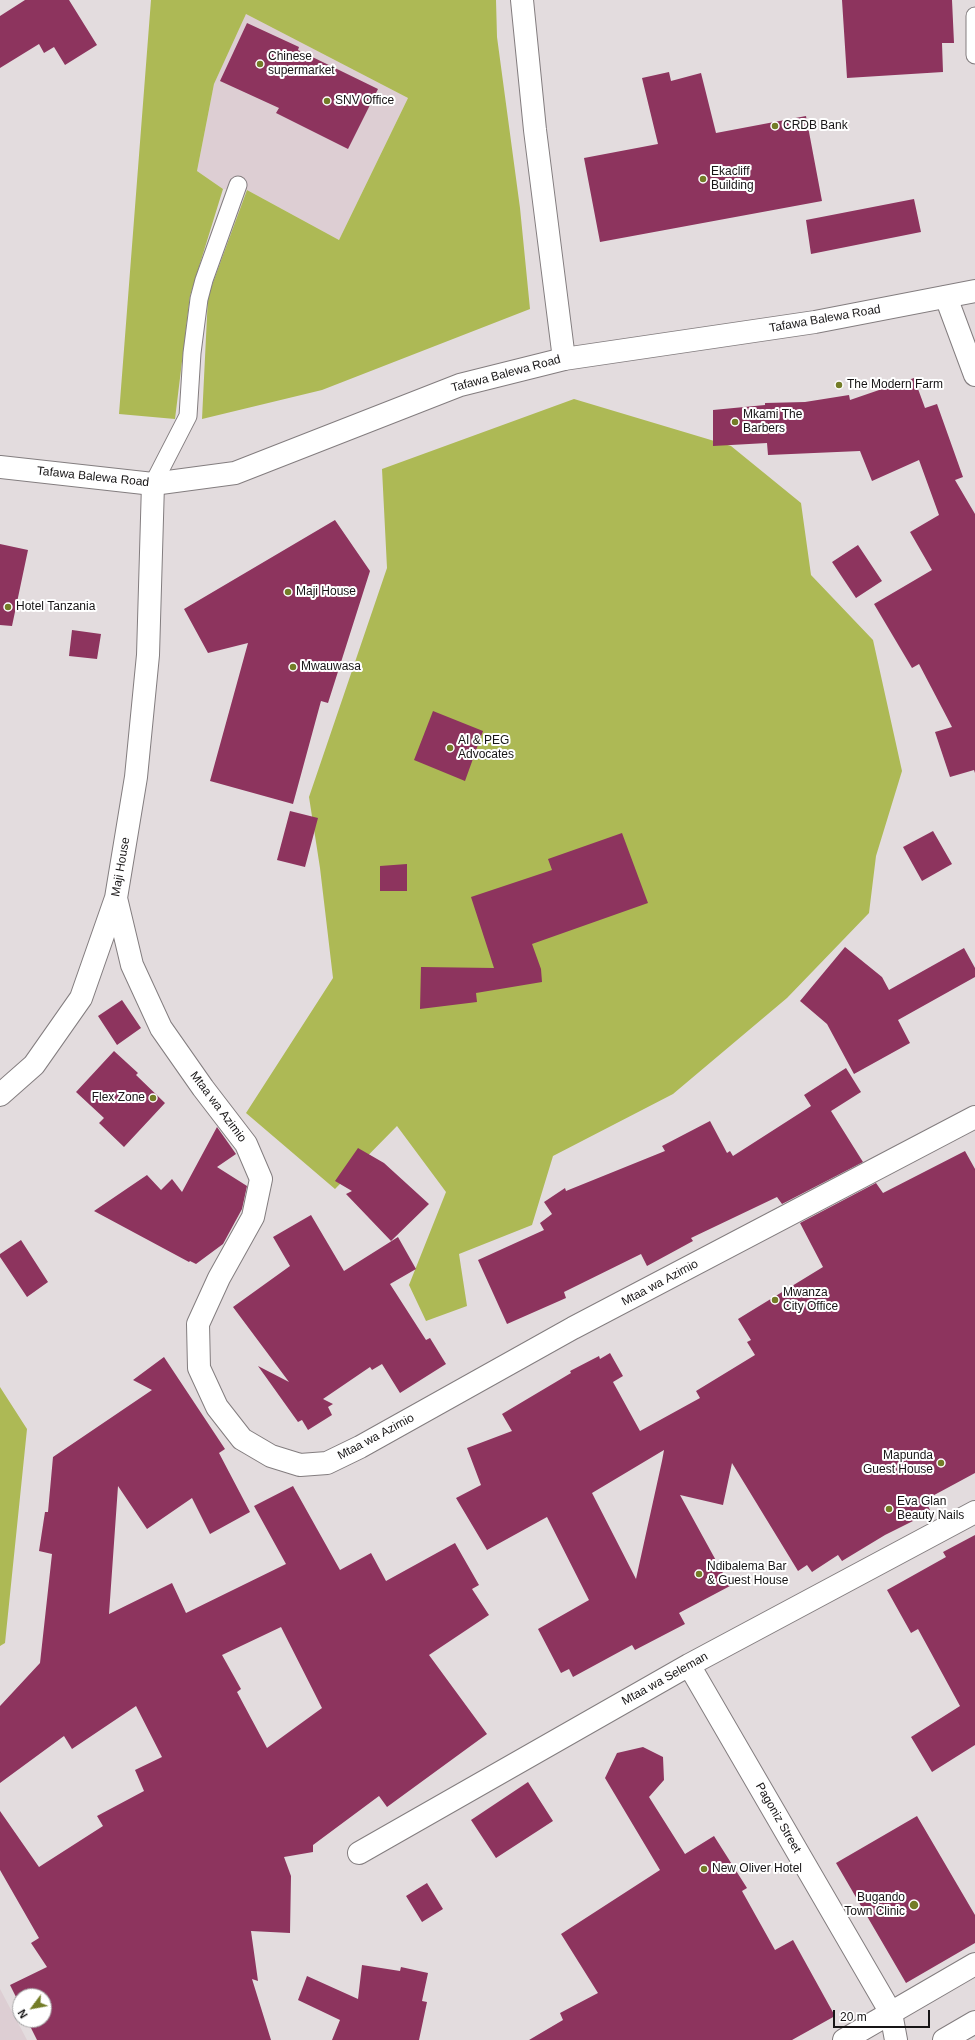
<!DOCTYPE html>
<style>
body{margin:0}
#map{position:relative;width:975px;height:2040px;overflow:hidden;background:#e3dcde;font-family:Helvetica,sans-serif}
canvas{display:block}
.north{position:absolute;left:12px;top:1988px;width:40px;height:40px;box-sizing:border-box;background:#fff;border:1px solid #a2a1a2;border-radius:50%;rotate:238deg;font-size:11px;font-weight:700;line-height:16px;text-align:center;color:#171516}
.north::after{content:'';display:block;margin:auto;width:14px;height:18px;background:#737c27;clip-path:polygon(50% 0,100% 100%,50% 72%,0 100%)}
.scale{position:absolute;left:833px;top:2010px;width:97px;height:18px;box-sizing:border-box;border:2px solid #171516;border-top:0;padding-left:5px;font-size:12px;line-height:14px;white-space:nowrap;color:#171516;-webkit-text-stroke:3px #fff;paint-order:stroke}
</style>
<div id="map">
<canvas width="975" height="2040"></canvas>
<div class="north">N</div>
<div class="scale">20 m</div>
</div>
<script>
const ctx = document.querySelector('canvas').getContext('2d');
ctx.lineJoin = 'round';
function paint(path, color) { ctx.fillStyle = color; ctx.fill(path, 'evenodd'); }
function strokePath(path, color, width, dash) { ctx.strokeStyle = color; ctx.lineWidth = width; ctx.lineCap = dash ? 'butt' : 'round'; ctx.setLineDash(dash || []); ctx.stroke(path); }
function drawText(font, color, halo, rows, align = 'center') {
  ctx.font = font + ' Helvetica,sans-serif'; ctx.lineWidth = 4; ctx.setLineDash([]); ctx.textBaseline = 'middle'; ctx.strokeStyle = halo; ctx.fillStyle = color; for (const [text, x, y, turn = 0] of rows) {
    ctx.save(); ctx.translate(x, y); ctx.rotate((+turn || 0) * Math.PI / 180); ctx.textAlign = isNaN(turn) ? turn : align; if (halo) ctx.strokeText(text, 0, 0); ctx.fillText(text, 0, 0); ctx.restore();
  }
}
paint(new Path2D(`
 M246,14L408,98L339,240L247,190L223,189L197,171L214,84Z
 M0,1989L27,2040H0Z`), '#ddced3');
paint(new Path2D(`
 M151,0H496L497,37L520,208L530,309L322,390L202,419L208,296L247,190L339,240L408,98L246,14L214,84L197,171L223,189L190,296L175,419L119,414Z
 M574,399L731,446L801,503L811,575L873,640L902,771L876,856L869,913L787,998L673,1094L553,1156L532,1225L459,1254L467,1306L426,1321L409,1285L446,1192L397,1126L335,1189L246,1113L333,978L320,868L309,797L387,568L382,469Z
 M0,1387L27,1429L5,1643L0,1646Z`), '#adb955');
paint(new Path2D(`
 M25,0H69L97,45L65,65L54,47L44,53L39,44L0,68V16Z
 M842,0H952L954,43H942L943,72L847,78Z
 M247,23L299,47L298,50L378,89L348,149L276,113L279,108L220,81Z
 M669,72L671,81L701,73L716,133L806,116L822,201L600,242L584,158L658,144L642,78Z
 M914,199L921,232L811,254L806,220Z
 M914,378L925,408L937,404L963,477L955,480L975,514V773L974,770L950,777L935,732L952,727L919,664L912,668L874,604L932,570L910,532L939,515L919,460L872,481L860,451L768,455L767,443L713,446V410L765,405V403L805,402L849,395L850,400Z
 M335,520L370,571L328,703L321,701L293,804L210,781L248,643L208,653L184,609Z
 M0,544L28,550L12,626L0,625Z
 M858,545L882,581L856,598L832,562Z
 M72,630L101,634L97,659L69,656Z
 M433,711L483,731L465,781L414,760Z
 M290,811L318,818L305,867L277,860Z
 M933,831L952,864L922,881L903,847Z
 M622,833L648,903L532,944L541,969L542,982L476,993L477,1002L420,1009L421,967L494,968L471,897L552,870L548,859Z
 M407,864V891H380V866Z
 M845,947L882,977L889,990L964,948L975,968V977L898,1020L910,1043L854,1074L827,1024L800,1001Z
 M122,1000L141,1028L117,1045L98,1016Z
 M114,1051L138,1073L136,1075L165,1103L124,1147L99,1123L104,1118L76,1092Z
 M846,1068L861,1092L831,1111L863,1162L782,1204L777,1197L691,1238L693,1241L647,1266L641,1254L564,1292L566,1298L507,1324L478,1260L544,1230L540,1223L552,1214L544,1202L565,1188L566,1191L665,1151L662,1146L710,1121L727,1153L730,1151L733,1156L811,1106L804,1095Z
 M217,1127L236,1154L217,1167L247,1186L242,1209L223,1244L196,1264L190,1261L189,1262L94,1211L147,1175L161,1190L172,1179L182,1192Z
 M358,1148L384,1163L429,1204L391,1241L346,1194L352,1191L335,1181Z
 M965,1151L975,1169V1473L925,1500L931,1512L885,1535L842,1561L838,1555L812,1572L807,1565L798,1571L732,1463L723,1505L680,1495L730,1586L679,1613L685,1624L635,1650L632,1645L573,1677L569,1669L561,1673L538,1629L589,1600L547,1517L487,1550L456,1498L481,1485L467,1448L512,1431L502,1414L571,1373L570,1371L599,1356L600,1359L610,1353L623,1376L613,1382L640,1431L700,1398L696,1391L755,1355L747,1342L751,1340L738,1319L823,1267L800,1223L876,1183L883,1193ZM664,1450L662,1461L636,1579L592,1493Z
 M311,1215L344,1271L398,1237L416,1269L390,1284L426,1340L430,1338L446,1364L400,1393L382,1364L372,1370L370,1367L323,1399L333,1404L328,1407L332,1415L308,1430L302,1420L298,1422L258,1366L289,1382L233,1307L290,1266L273,1237Z
 M21,1240L48,1282L27,1297L0,1257V1254Z
 M164,1357L225,1449L219,1453L250,1512L210,1534L192,1498L147,1529L118,1486L109,1614L172,1583L186,1613L286,1564L254,1506L293,1486L340,1570L371,1553L386,1581L455,1543L479,1585L472,1589L489,1615L429,1655L487,1734L387,1807L379,1796L313,1845V1852L284,1857L291,1876L290,1933L251,1931L258,1981L252,1979L271,2040H37L27,2020H44V1996H20V2005L10,1985L47,1967L31,1943L39,1938L0,1870V1811L39,1867L103,1826L97,1816L144,1791L135,1770L162,1757L136,1706L72,1749L64,1736L0,1783V1706L40,1663L52,1554L39,1551L45,1512H48L53,1457L152,1390L133,1380ZM281,1627L322,1708L267,1748L237,1692L241,1689L222,1655Z
 M975,1535V1745L932,1772L911,1737L960,1706L918,1629L911,1633L887,1590L946,1557L943,1552Z
 M643,1747L663,1757L664,1780L649,1797L685,1854L714,1836L747,1888L742,1891L775,1950L793,1940L835,2016L792,2040H529L563,2020L560,2013L598,1993L561,1934L660,1870L605,1778L617,1753Z
 M528,1782L553,1821L496,1858L471,1820Z
 M917,1816L975,1915V1943L906,1983L836,1863Z
 M427,1883L443,1909L422,1922L406,1896Z
 M362,1965L400,1971L401,1967L428,1973L422,2001L427,2002L419,2040H332L340,2020L298,2000L307,1976L358,1999Z`), '#8d345e');
const service = new Path2D(`
 M975,16V55
 M153,484L188,416L192,353L199,299L204,280L238,185`);
const minor = new Path2D(`
 M522,0L535,130L564,359
 M946,297L975,375
 M116,898L132,965L161,1028L203,1088L246,1144L261,1179L253,1217L219,1278L198,1324L199,1368L217,1407L242,1439L271,1456L300,1465L327,1463L360,1447L573,1328L975,1117
 M0,1095L34,1065L81,998L116,898L136,777L148,655L153,484
 M689,1665L891,2013
 M359,1853L689,1665L975,1512`);
const tertiary = new Path2D(`
 M891,2013L896,2040`);
const secondary = new Path2D(`
 M0,467L153,484L235,473L460,385L564,359L815,322L975,291`);
const primary = new Path2D(`
 M844,2040L975,1964
 M944,2040L975,2022`);
strokePath(service, '#837d7f', 19);
strokePath(minor, '#837d7f', 24);
strokePath(tertiary, '#837d7f', 24);
strokePath(secondary, '#837d7f', 24);
strokePath(primary, '#837d7f', 24);
strokePath(service, '#fff', 17);
strokePath(minor, '#fff', 22);
strokePath(tertiary, '#fff', 22);
strokePath(secondary, '#fff', 22);
strokePath(primary, '#fff', 22);
for (const [x, y, r, color] of [
 [260,64,4,"#737c27"],
 [327,101,4,"#737c27"],
 [775,126,4,"#737c27"],
 [703,179,4,"#737c27"],
 [839,385,4,"#737c27"],
 [735,422,4,"#737c27"],
 [288,592,4,"#737c27"],
 [8,607,4,"#737c27"],
 [293,667,4,"#737c27"],
 [450,748,4,"#737c27"],
 [153,1098,4,"#737c27"],
 [775,1300,4,"#737c27"],
 [941,1463,4,"#737c27"],
 [889,1509,4,"#737c27"],
 [699,1574,4,"#737c27"],
 [704,1869,4,"#737c27"],
 [914,1905,5,"#737c27"]
]) { const dot = new Path2D(); dot.arc(x, y, r, 0, 2 * Math.PI); ctx.fillStyle = color; ctx.fill(dot); strokePath(dot, '#fff', 1.5); }
drawText('12px', '#171516', '#fff', [
 ["Chinese",268,57],
 ["supermarket",268,71],
 ["SNV Office",335,101],
 ["CRDB Bank",783,126],
 ["Ekacliff",711,172],
 ["Building",711,186],
 ["The Modern Farm",847,385],
 ["Mkami The",743,415],
 ["Barbers",743,429],
 ["Maji House",296,592],
 ["Hotel Tanzania",16,607],
 ["Mwauwasa",301,667],
 ["AI & PEG",458,741],
 ["Advocates",458,755],
 ["Flex Zone",145,1098,"right"],
 ["Mwanza",783,1293],
 ["City Office",783,1307],
 ["Mapunda",933,1456,"right"],
 ["Guest House",933,1470,"right"],
 ["Eva Glan",897,1502],
 ["Beauty Nails",897,1516],
 ["Ndibalema Bar",707,1567],
 ["& Guest House",707,1581],
 ["New Oliver Hotel",712,1869],
 ["Bugando",905,1898,"right"],
 ["Town Clinic",905,1912,"right"]
], 'left');
drawText('12px', '#171516', '#fff', [
 ["Tafawa Balewa Road",825,319,-10],
 ["Tafawa Balewa Road",506,374,-15],
 ["Tafawa Balewa Road",93,477,6],
 ["Maji House",121,867,-80],
 ["Mtaa wa Azimio",218,1107,53],
 ["Mtaa wa Azimio",660,1283,-28],
 ["Mtaa wa Azimio",376,1437,-28],
 ["Mtaa wa Seleman",665,1679,-29],
 ["Pagoniz Street",778,1818,60]
]);
</script>
